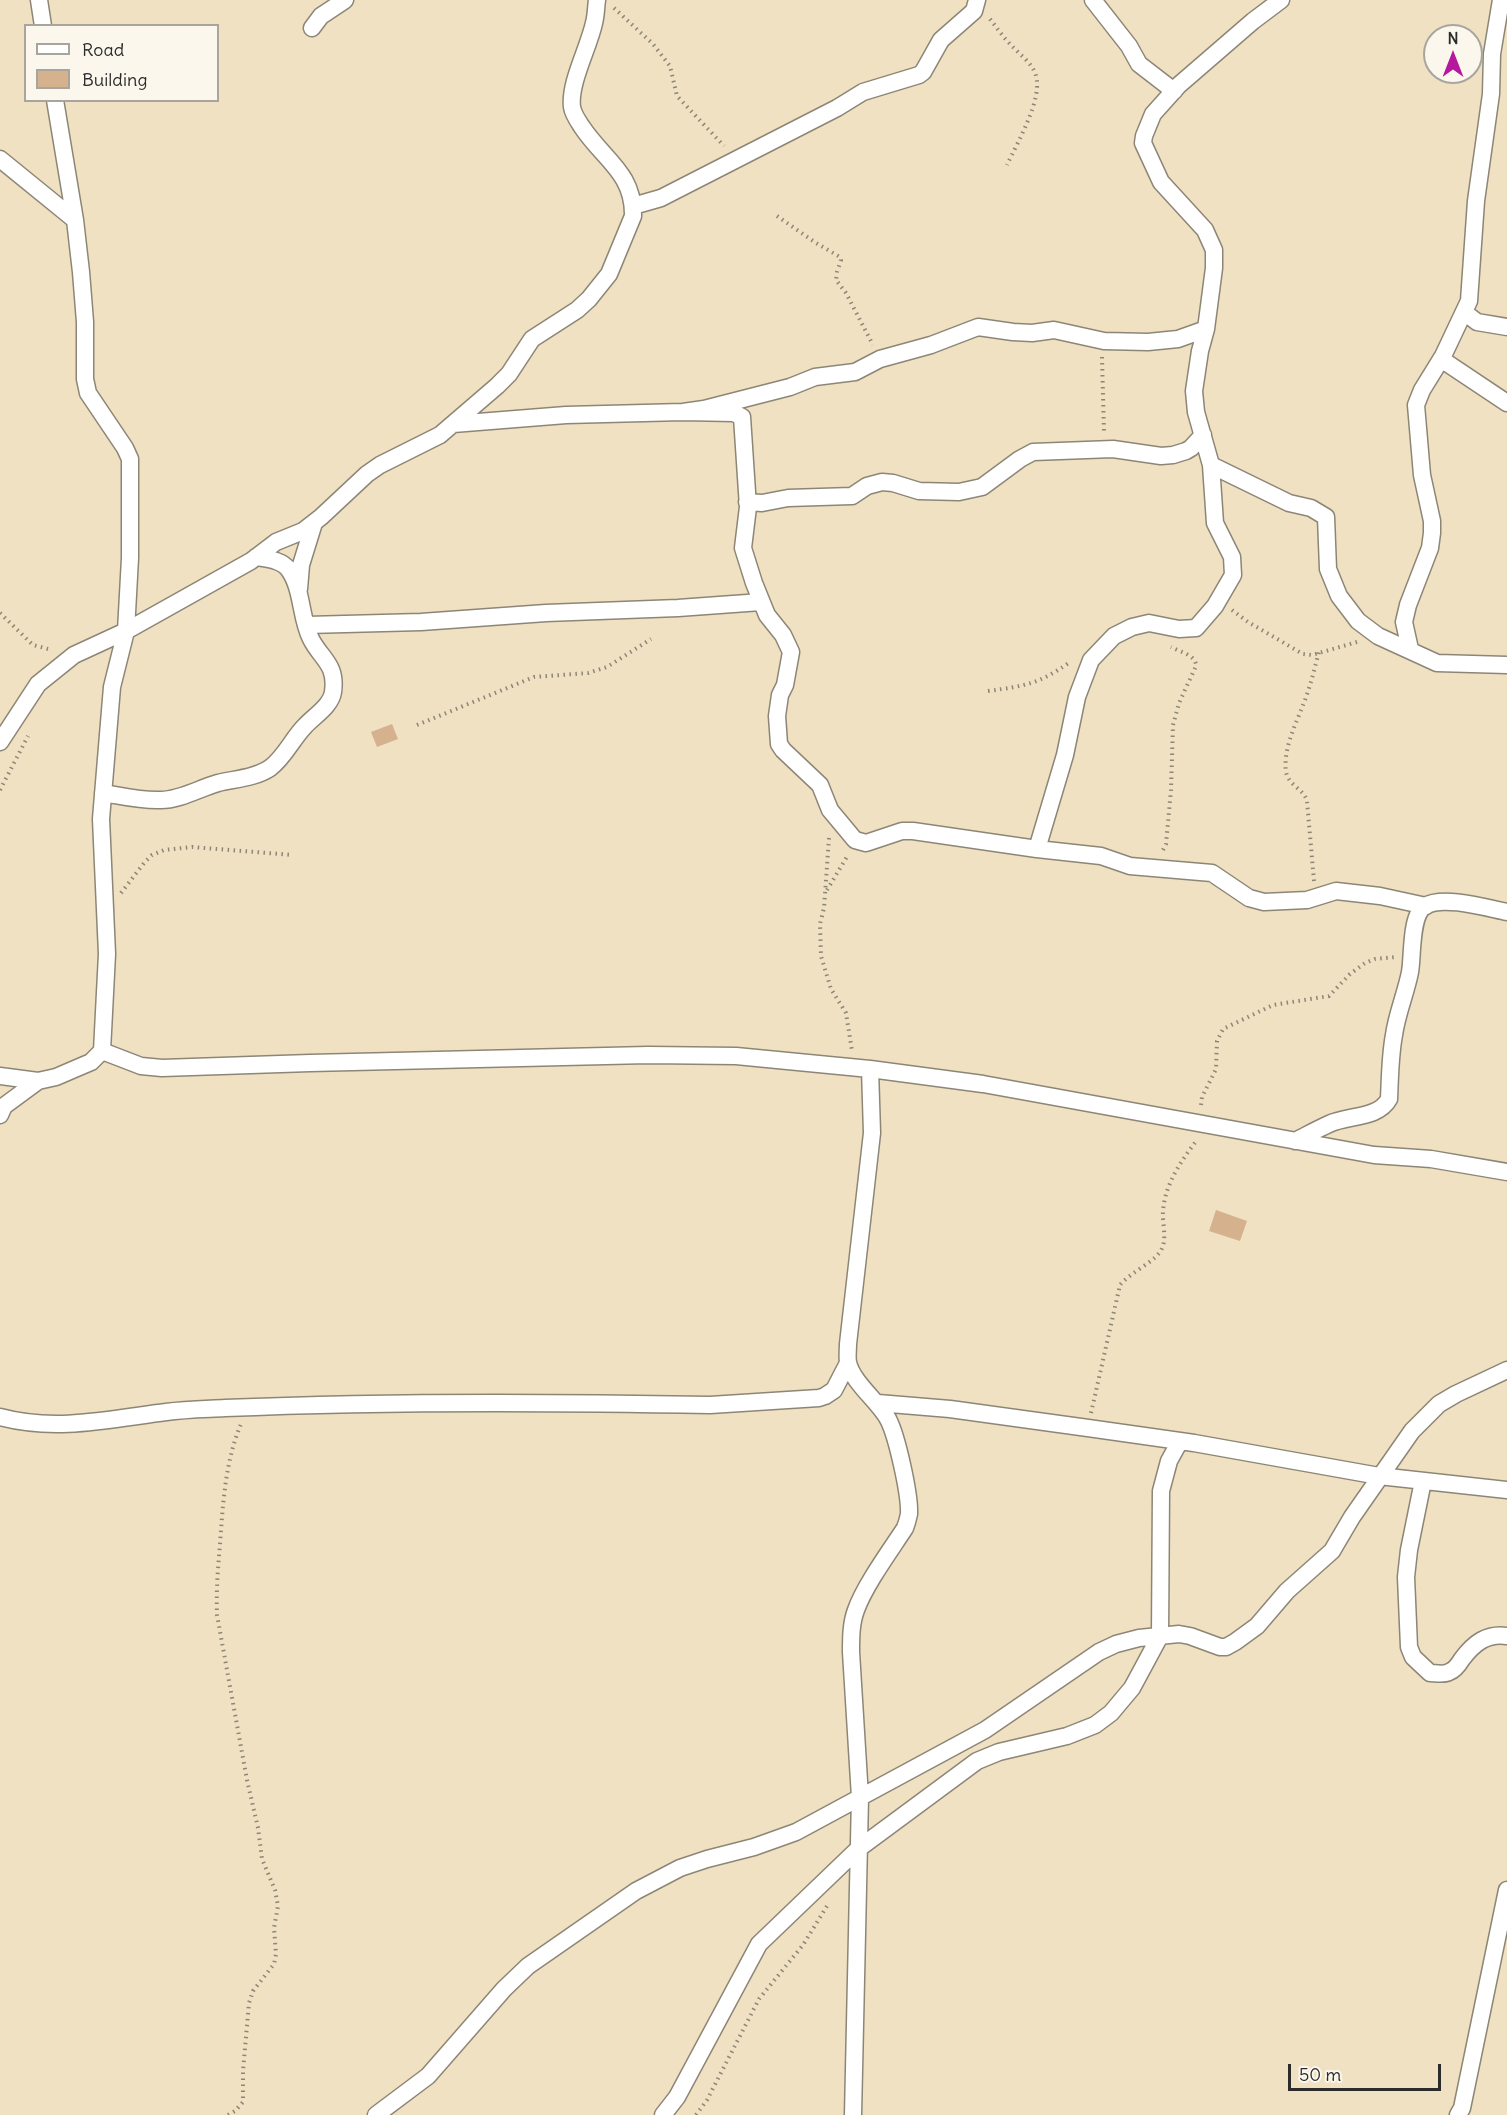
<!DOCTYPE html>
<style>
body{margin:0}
#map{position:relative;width:1507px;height:2115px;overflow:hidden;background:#efe1c2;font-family:Delius,sans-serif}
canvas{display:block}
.legend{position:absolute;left:24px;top:24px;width:195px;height:78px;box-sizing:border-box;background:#fbf7ec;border:2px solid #a8a59f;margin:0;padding:8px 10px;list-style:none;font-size:18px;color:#2b2b2b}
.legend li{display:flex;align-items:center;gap:12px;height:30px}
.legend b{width:30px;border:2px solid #a8a59f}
.north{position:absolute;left:1423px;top:24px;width:60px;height:60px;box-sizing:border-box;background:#fbf7ec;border:2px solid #a8a59f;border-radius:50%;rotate:0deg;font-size:16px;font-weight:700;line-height:24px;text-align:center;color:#2b2b2b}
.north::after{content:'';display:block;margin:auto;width:21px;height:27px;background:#b5179e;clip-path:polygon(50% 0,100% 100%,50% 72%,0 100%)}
.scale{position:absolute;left:1288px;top:2064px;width:153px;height:27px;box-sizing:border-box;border:3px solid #2b2b2b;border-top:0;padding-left:8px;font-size:18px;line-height:21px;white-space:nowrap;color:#2b2b2b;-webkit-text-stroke:4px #fbf7ec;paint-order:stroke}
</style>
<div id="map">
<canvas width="1507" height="2115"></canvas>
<ul class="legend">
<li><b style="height:8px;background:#fff"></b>Road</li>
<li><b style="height:16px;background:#d5b18d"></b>Building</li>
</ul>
<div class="north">N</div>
<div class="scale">50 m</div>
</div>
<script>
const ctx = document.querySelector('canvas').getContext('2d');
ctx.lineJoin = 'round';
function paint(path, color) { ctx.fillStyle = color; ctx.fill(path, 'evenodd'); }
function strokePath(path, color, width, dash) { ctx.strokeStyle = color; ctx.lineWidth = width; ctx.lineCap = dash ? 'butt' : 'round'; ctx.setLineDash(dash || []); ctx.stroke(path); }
paint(new Path2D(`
 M392,724L398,739L377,747L371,732Z
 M1216,1210L1247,1221L1240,1241L1209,1231Z`), '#d5b18d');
const minor = new Path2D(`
 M39,0L43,26
 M1093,0L1129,46L1139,64L1174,91
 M312,28L321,16L345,0
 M0,159L75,220
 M633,206L661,198L837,108L863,92L919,75L923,72L941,40L974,11L977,0
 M1464,312L1477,322L1507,327
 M1441,359L1507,403
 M683,412L734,413L742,417L748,507L743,548L754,583L767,615L783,635L791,652L785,685L780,695L777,716L779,744L783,750L820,785L830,810L855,840L866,843L902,831H913L1037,849L1101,856L1130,866L1212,873L1249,898L1264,902L1307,900L1336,891L1380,896L1426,906
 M453,424L566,415L683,412L704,409L790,387L815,377L855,372L880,359L931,345L978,327L1013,332L1032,333L1054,330L1104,341L1148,342L1178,339L1206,329
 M1211,465L1289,503L1311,508L1326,517L1328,569L1339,596L1358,621L1378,636L1437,663L1507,665
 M747,502L762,503L788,498L852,496L867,486L882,482L893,483L919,491L959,492L982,487L1020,459L1033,452L1113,449L1161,456L1173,455L1186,451L1191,448L1203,435
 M299,589L301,565L314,523
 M307,625L421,622L546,613L678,608L761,602
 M1410,649L1404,622L1408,605L1430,548L1432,533V521L1422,475L1416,405L1422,390L1443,356L1469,301L1476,201L1491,94L1492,54L1501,0
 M0,742L38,684L74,655L126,631L251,561L276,542L303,531L321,517L367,474L380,465L440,435L497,386L509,374L532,339L577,310L589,299L609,274L633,216C634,173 603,159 582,127C578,121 573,114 572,107C569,83 589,47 594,23C596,16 596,7 597,0
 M103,793C122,796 141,801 161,800C180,800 200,788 218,783C235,779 255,778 270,768C285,757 292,739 305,726C314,716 331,706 333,692C337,664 321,659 311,639C300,618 303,590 289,570C282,560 268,559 256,557
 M1037,849L1065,755L1077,697L1091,660L1114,636L1132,627L1149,623L1179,629L1196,628L1215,606L1233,575L1232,557L1215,523L1211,465L1196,412L1194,391L1200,351L1206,329L1214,268V250L1205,230L1161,182L1143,143L1144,136L1153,114L1179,85L1253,21L1281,0
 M102,1051L141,1066L162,1068L310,1063L648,1055L736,1056L870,1069L983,1084L1374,1155L1431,1159L1507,1172
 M0,1076L38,1081
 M0,1115L4,1106L38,1081L56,1077L91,1062L102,1051L107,954L101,819L112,687L126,631L130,558V459L125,448L88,393L85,379V322L81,272L75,220L55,100
 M1295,1141C1307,1135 1318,1129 1329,1124C1348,1115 1378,1119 1389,1099C1390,1078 1390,1056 1394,1035C1397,1013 1406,993 1410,972C1413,956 1410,915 1425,906C1443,895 1487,908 1507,912
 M878,1403L950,1409L1088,1428L1194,1443L1379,1476L1507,1490
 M0,1417C55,1432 111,1419 166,1412C186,1409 206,1409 225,1408C387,1401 549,1402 710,1405L819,1398L825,1396L834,1390L848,1363
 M1423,1481L1409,1550L1406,1577L1409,1647L1413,1657L1430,1673C1435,1673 1444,1675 1449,1672C1455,1670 1459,1664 1462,1659C1474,1643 1487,1633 1507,1636
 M376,2115L428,2076L504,1989L528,1966L636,1891L680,1868L707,1859L754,1847L796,1832L985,1730L1099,1652L1116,1644L1139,1638L1179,1634L1190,1636L1220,1647H1226L1235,1642L1257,1626L1287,1591L1332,1551L1352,1517L1412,1431L1439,1404L1456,1394L1507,1370
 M663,2115L677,2097L759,1944L858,1849L977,1761L999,1752L1067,1736L1095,1725L1111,1713L1132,1688L1160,1636L1161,1491L1169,1461L1180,1441
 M853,2115L860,1797L851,1652C851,1638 851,1623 856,1610C865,1585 890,1551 905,1528C907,1523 908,1519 909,1514C910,1495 897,1436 888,1419C878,1401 852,1382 848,1362C847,1357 848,1350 848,1344L872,1133L870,1069
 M1458,2115L1462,2108L1507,1890`);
strokePath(minor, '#8d8676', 19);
strokePath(new Path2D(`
 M614,8L653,44L670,66L677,96L724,146
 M990,19C997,28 1003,37 1011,45C1019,54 1030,61 1035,73C1045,96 1017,143 1007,165
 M777,216L816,243L840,257L841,260L837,272L836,280L846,293L873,345
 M1102,357L1104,433
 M1232,610L1248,622L1303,654L1312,655L1357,642
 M0,613L33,645L52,650
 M988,691C1025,686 1039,684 1070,662
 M417,725L534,677L588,673L607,667L651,639
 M0,790L28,736
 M829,838L824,908L820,924L821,956L831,989L846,1013L852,1051
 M1163,850L1166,844L1171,790L1173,725L1179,703L1196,666C1196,655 1180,652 1171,647
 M1314,881L1307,801C1304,789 1289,786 1286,772C1283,749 1295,726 1303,705C1310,688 1314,670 1319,652
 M827,890L848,855
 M121,893L144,863L152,855L164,850L192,847L293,855
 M1201,1105L1202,1097L1216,1069L1217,1041L1223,1029L1273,1005L1329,996L1350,974L1365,963L1375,959L1396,957
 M1091,1413L1120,1285C1131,1272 1151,1264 1160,1252C1168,1240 1162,1224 1163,1211C1165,1184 1181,1161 1197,1140
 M228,2115L235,2111L243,2102V2071L249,2003L253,1991L274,1964L276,1954L274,1928L278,1906L275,1890L262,1859L258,1828L247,1780L217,1615C216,1591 218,1568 220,1544C223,1504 225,1462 241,1424
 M696,2115L707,2100L759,1999L803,1945L827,1906`), '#8d8676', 4, [1.5, 4.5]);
strokePath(minor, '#fff', 16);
</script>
